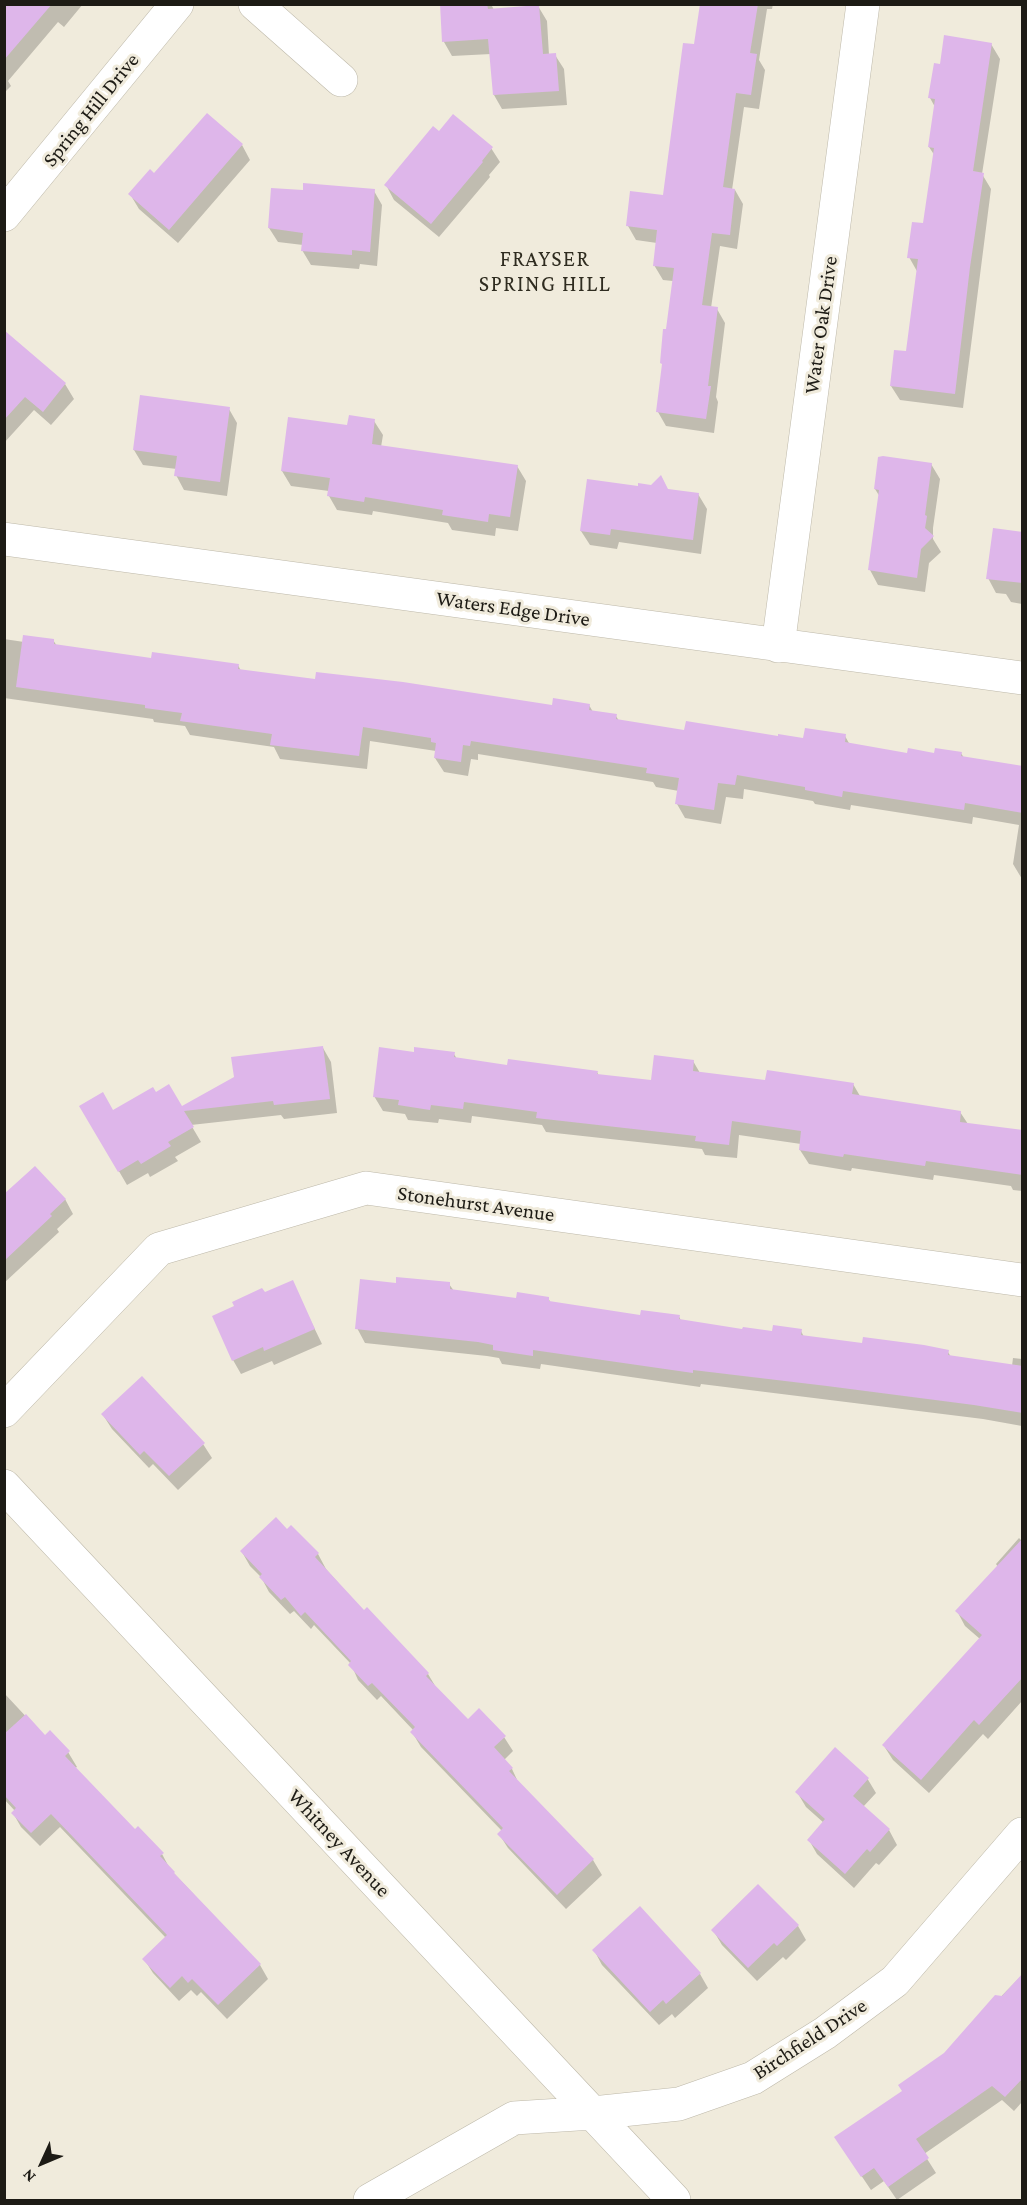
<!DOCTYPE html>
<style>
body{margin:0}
#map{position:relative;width:1027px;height:2205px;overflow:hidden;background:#f0ebdc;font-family:"Crimson Pro",serif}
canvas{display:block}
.frame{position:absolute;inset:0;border:6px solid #1d1b15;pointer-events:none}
.north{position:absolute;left:12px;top:2133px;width:60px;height:60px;-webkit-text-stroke:4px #f0ebdc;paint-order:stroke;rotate:226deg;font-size:16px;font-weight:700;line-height:24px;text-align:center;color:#1d1b15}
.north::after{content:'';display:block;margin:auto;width:21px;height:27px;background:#1d1b15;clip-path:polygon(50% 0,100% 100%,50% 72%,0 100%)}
</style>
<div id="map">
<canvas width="1027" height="2205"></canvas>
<div class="frame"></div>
<div class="north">N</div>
</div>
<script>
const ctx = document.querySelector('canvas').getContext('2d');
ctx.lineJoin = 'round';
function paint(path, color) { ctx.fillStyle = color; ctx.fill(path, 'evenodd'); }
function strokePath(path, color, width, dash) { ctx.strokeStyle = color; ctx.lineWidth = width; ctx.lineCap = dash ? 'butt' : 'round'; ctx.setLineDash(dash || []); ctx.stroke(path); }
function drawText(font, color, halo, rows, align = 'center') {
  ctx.font = font + ' "Crimson Pro",serif'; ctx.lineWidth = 6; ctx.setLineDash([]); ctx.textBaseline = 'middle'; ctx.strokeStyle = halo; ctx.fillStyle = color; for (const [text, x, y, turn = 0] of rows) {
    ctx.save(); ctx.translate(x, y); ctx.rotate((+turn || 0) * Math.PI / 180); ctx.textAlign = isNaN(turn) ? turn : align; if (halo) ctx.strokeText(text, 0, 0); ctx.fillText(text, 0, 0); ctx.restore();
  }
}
paint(new Path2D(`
 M4,4H83L64,27L58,22L8,81L11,86L4,93Z
 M441,4H491L494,10L538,6L547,21L549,55H555L564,69L567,105L502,109L494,95L491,54L452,56L444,42Z
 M701,4H773L772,9H767L759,60L765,70L759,109L744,107L732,190H735L743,204L737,249L720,246L711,308L717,309L725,323L716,397L718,402L714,433L666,426L658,412L673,281L663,280L654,265L657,243L636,240L628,226L664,197L695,46Z
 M991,44L1000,59L982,174L991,189L963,408L900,400L891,386L908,353L918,273L909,257L925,225L935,156L929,147L935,107L930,98L941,66Z
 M439,133L491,148L500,162L489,175L490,177L439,237L394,200L386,185Z
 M242,145L250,160L178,243L139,209L130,194L154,175Z
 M374,191L382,205L377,266L360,264L359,269L311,265L302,250L303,245L278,242L269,228Z
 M12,338L65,384L74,399L51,425L34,410L4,443V346Z
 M229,409L237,423L227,496L184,490L176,475L177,469L143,465L134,450Z
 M374,421L383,435L381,447L517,466L526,481L518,531L496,528L495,536L452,530L448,523L373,511L372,515L337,510L329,496V491L291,486L282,471L348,427Z
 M931,464L940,479L933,528V539L941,552L929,563L925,592L878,585L870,570L880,497L875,489Z
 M668,490L698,494L707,509L701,554L619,542L617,549L590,545L581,531Z
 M1022,534V604L1011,602L1006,594L996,593L988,578Z
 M4,639L24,642L53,640L57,646L153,660L238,665L241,671L553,707L589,705L593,712L616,716L619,721L685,732L804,739L845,736L850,745L908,755L961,753L964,758L1022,773V879L1013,864L1019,825L973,817L972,824L851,805L850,810L815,804L813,801L744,789L743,799L726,797L721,824L685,818L677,804L679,791L656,787L653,782L478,754V760L471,759L468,776L444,772L435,758L436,751L370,741L367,769L280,759L274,747L190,735L185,726L154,722L153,719L4,698Z
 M323,1048L331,1062L337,1113L284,1119L281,1115L191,1125L201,1142L175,1157L178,1161L150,1177L148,1173L127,1185L81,1106L113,1112L155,1094L181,1108Z
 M415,1054H454L457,1059L508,1067L597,1072L599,1076L653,1082L693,1061L700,1073L767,1082L853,1084L860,1096L960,1112L968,1124L1022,1132V1191L1013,1190L1011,1186L934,1175L933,1180L852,1168L851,1171L809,1164L800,1150L801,1144L739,1135L737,1158L705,1155L702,1149L546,1132L542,1125L472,1116L471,1123L439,1119L438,1123L408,1120L405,1114L383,1111L374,1096Z
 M4,1195L65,1199L73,1214L57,1229L59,1232L4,1283Z
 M292,1282L322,1344L274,1365L272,1361L241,1374L233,1360L264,1294Z
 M449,1284L454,1291L517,1299L548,1298L551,1303L641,1317L679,1316L681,1321L744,1331L773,1333L801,1331L804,1337L863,1344L948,1352L951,1357L1012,1366L1013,1358L1022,1359V1426L983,1419L701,1384L700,1387L541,1364L540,1369L502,1364L499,1358L487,1356L365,1343L357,1328L397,1285Z
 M103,1415L203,1444L212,1458L178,1490L153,1464L149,1468L112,1429Z
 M287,1531L318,1554L326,1569L364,1612L428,1674L437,1689L468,1721L504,1737L513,1751L504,1760L512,1769L519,1784L593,1860L602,1875L566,1909L508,1848L499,1834L502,1831L421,1747L412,1732L414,1731L381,1696L377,1700L358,1680L351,1664L314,1625L311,1629L294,1611L290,1614L269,1592L261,1577L250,1566L242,1552Z
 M1019,1538L1022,1541V1701L988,1739L983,1734L929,1793L893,1760L884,1746L980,1639L965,1626L957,1611L998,1567L996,1564Z
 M4,1693L45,1737L68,1752L77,1767L75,1768L135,1831L162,1854L170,1869L260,1965L268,1979L227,2019L201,1992L197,1996L191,1990L179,2001L153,1973L144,1959L166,1938L60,1827L40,1846L21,1827L13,1813L15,1811L4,1799Z
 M867,1778L876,1793L863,1807L889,1830L897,1845L879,1865L876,1863L854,1888L817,1854L809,1840L824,1823L806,1807L797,1792Z
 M798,1926L806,1940L786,1960L783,1957L757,1981L722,1945L713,1930Z
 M594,1950L700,1974L708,1988L675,2018L672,2014L659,2025L602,1965Z
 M1022,1975V2102L1014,2111L1002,2100L924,2154L936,2173L897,2200L884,2181L871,2190L836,2138L903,2091L945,2054Z`), '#0003');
paint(new Path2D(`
 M4,4H52L4,60Z
 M440,4H487L488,9L539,5L543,54L556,53L559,91L493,95L488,39L442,42Z
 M700,4H758L750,53L757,54L751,95L736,93L723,187L735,189L730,235L712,233L702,305L718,307L708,386H711L706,419L656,412L662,364L660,363L663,329H666L674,268L653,266L657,230L626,226L630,191L663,195L683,43L694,44Z
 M944,35L992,43L973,171L984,173L970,267L955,394L890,386L894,350L906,351L918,259L907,258L912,222L923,223L934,148L928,147L935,99L928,98L934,63L940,64Z
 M207,113L243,144L169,230L128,194L150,169L154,173Z
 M453,114L493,147L482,161L483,162L431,224L384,185L433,126L439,131Z
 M303,183L375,189L370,252L352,250V255L301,251L303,233L268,228L271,188L303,190Z
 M4,330L66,383L43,412L25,397L4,420Z
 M140,395L230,407L220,482L174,476L177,456L133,450Z
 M349,415L375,419L372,444L518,465L510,517L489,514L488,522L442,515L443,510L365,497L364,502L327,496L330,478L281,471L288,417L347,425Z
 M883,456L932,463L925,515L927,516L925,528L934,536L921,549L917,578L868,570L879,490L874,489L878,457Z
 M661,475L668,489L699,493L693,540L611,529L610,535L580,531L587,479L638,486V483L651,485Z
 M993,528L1023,532V583L986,579Z
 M23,635L54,639V644L151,658L152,652L239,664L238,669L315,679L316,672L403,682L552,705L553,698L590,704L589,710L617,714L616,719L684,730L686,721L778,736V734L803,738L805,728L846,734L845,742L907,753L908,748L934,753L935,748L962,752L961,756L1023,766V813L965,803L964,810L843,791L842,797L805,790V787L737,775L735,785L718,783L714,810L675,804L679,778L646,773L647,768L471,741L470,746L463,745L461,762L434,758L436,743L431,742V738L363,727L359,756L270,745L272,734L180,721L182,713L145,708V705L16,687Z
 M323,1046L330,1099L274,1105L273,1101L184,1111L194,1127L168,1142L171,1146L141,1164L138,1160L118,1172L79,1106L103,1092L113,1110L153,1087L156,1092L169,1084L182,1106L234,1077L231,1057Z
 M379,1047L414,1052V1047L455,1052L454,1057L507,1065L508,1059L598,1071L597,1074L651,1080L654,1055L694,1060L693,1071L765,1080L767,1070L854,1083L852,1094L961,1111L960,1122L1023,1130V1175L926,1161L925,1166L844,1154L843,1157L799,1150L801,1131L732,1121L729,1145L695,1141L696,1136L536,1118L537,1112L464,1102L463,1109L431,1105L430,1110L398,1105L399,1100L373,1097Z
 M35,1166L66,1199L50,1214L52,1216L4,1261V1194Z
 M396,1277L450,1282V1289L516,1298L517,1292L549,1297V1301L640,1315L641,1310L680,1315L679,1319L742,1329L743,1327L772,1331L773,1325L802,1329L801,1335L862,1343L863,1337L924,1345L949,1350L948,1355L1023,1366V1413L974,1405L827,1386L693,1370V1373L533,1350V1356L493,1350V1345L478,1342L355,1329L360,1279L396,1283Z
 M293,1280L315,1329L264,1351L263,1347L232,1361L212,1316L234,1306L232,1302L262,1288L265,1292Z
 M142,1376L205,1443L169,1476L144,1451L140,1455L101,1414Z
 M276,1517L287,1529L291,1525L319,1553L315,1557L364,1610L367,1607L429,1673L426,1676L468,1719L479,1708L506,1736L494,1747L513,1768L509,1771L594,1859L557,1895L497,1834L503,1828L410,1732L415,1727L372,1683L368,1686L348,1665L351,1661L305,1612L301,1616L285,1597L281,1600L259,1577L262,1574L240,1551Z
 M1023,1538V1677L979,1725L974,1720L921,1780L882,1745L982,1635L955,1611Z
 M26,1714L45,1735L50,1730L70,1751L65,1756L135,1829L138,1826L164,1853L160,1856L175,1872L174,1873L261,1964L218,2005L192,1979L188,1983L182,1976L170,1988L142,1959L167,1935L51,1814L31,1833L11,1813L16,1808L4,1795V1734Z
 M835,1747L869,1778L853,1796L890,1829L870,1852L867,1849L845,1874L807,1840L825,1819L795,1792Z
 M758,1884L799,1925L777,1946L774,1943L748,1968L711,1930Z
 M640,1906L701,1973L666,2004L663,2000L650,2012L592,1950Z
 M1023,1973V2078L1005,2097L992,2086L916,2139L929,2158L888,2187L874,2168L861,2177L834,2137L902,2091L898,2085L944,2053L995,1995L1002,1996Z`), '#deb6ea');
const minor = new Path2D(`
 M255,4L341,80
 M4,215L177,4
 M4,539L1022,678
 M778,646L863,4
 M4,1411L159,1249L366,1188L1022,1280
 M4,1486L674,2200
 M370,2200L514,2118L593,2113L679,2104L753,2078L825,2033L895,1981L1022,1834`);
strokePath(minor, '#bdb8a9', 34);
strokePath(minor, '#fff', 33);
drawText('21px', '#1d1b15', '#f0ebdc', [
 ["Spring Hill Drive",91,110,-51],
 ["Water Oak Drive",821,325,-82],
 ["Waters Edge Drive",513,609,8],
 ["Stonehurst Avenue",476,1204,8],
 ["Whitney Avenue",339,1843,47],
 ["Birchfield Drive",810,2039,-33]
]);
ctx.letterSpacing = '1.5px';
drawText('22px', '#2f2c20', '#f0ebdc', [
 ["FRAYSER",545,259],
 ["SPRING HILL",545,284]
]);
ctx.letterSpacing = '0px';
</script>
